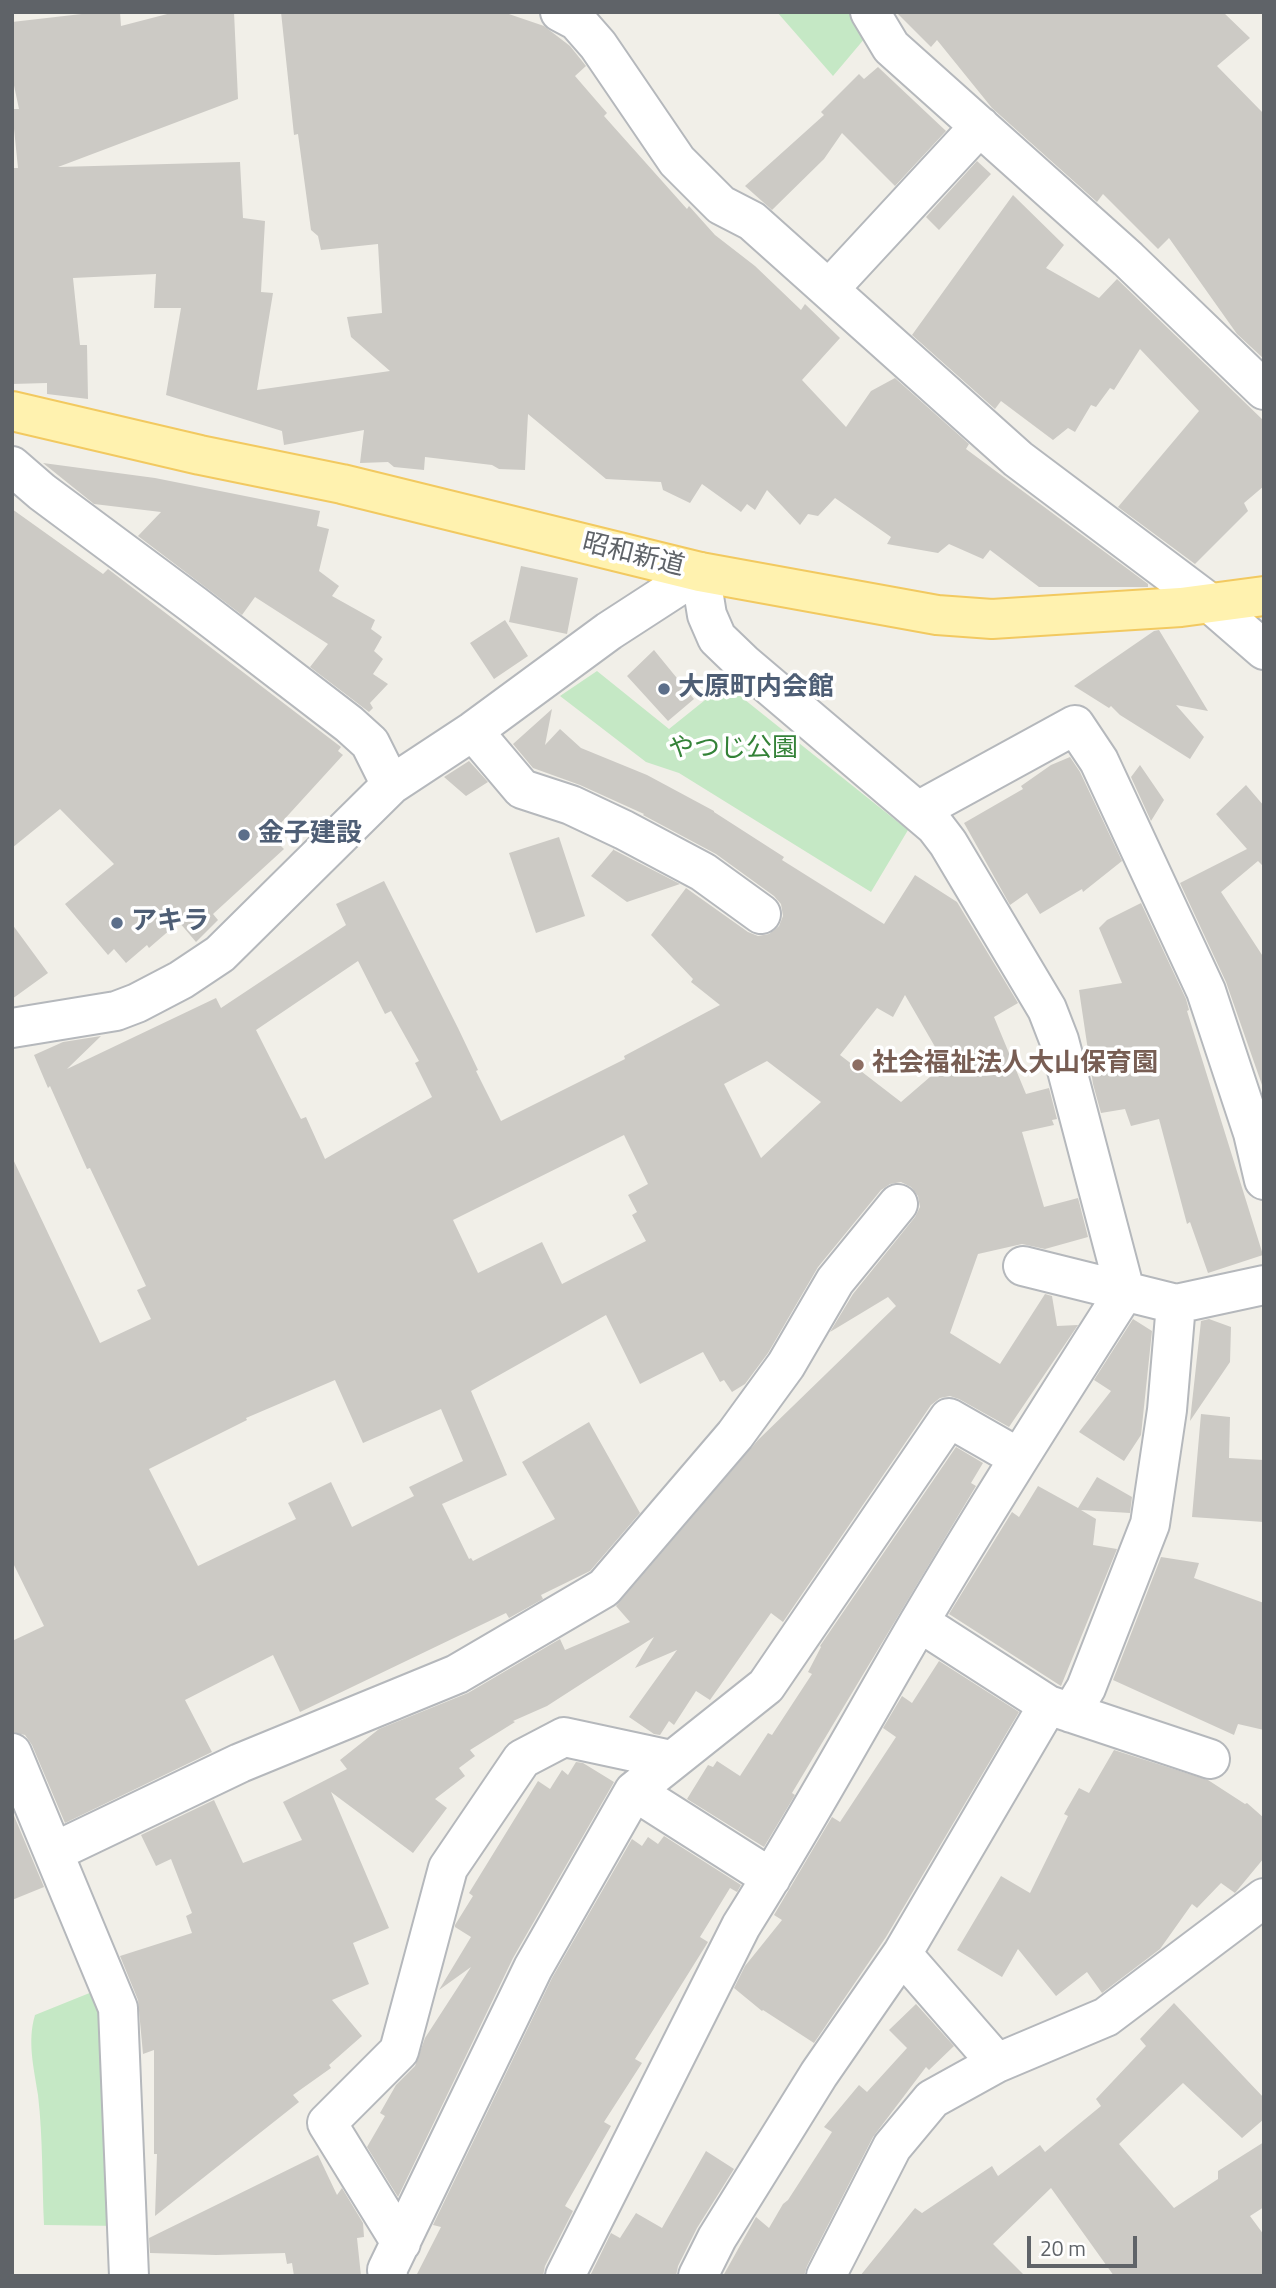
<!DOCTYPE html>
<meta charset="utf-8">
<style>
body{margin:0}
#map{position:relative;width:1276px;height:2288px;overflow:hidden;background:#f1efe8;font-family:"Titillium Web",sans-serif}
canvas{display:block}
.frame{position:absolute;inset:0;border:14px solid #5f6368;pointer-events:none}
.scale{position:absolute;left:1027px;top:2236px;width:110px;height:32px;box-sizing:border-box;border:4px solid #5f6368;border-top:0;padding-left:9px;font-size:21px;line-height:24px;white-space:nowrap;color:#5f6368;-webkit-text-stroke:5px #fff;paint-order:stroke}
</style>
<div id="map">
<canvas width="1276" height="2288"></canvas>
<div class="frame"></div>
<div class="scale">20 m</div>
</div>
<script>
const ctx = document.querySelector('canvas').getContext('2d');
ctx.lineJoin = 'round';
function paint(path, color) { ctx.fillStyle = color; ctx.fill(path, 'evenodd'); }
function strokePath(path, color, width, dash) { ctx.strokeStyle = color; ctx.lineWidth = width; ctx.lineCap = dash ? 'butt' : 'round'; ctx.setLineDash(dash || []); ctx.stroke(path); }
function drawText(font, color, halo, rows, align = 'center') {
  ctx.font = font + ' "Titillium Web","Noto Sans JP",sans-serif'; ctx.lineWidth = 7; ctx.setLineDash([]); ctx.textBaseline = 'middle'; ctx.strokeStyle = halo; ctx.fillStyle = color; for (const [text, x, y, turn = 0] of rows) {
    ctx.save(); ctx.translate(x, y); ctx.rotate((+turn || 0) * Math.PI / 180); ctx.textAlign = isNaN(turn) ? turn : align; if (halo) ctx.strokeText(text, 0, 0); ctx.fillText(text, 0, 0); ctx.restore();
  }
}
paint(new Path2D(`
 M777,12H870L876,25L833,76Z
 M597,671L669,729L725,684L908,830L871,892L679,773L646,762L560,696Z
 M97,1990L122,2226L44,2225C42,2182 43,2138 38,2095C34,2068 27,2042 35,2015Z`), '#c5e8c5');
paint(new Path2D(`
 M99,12H120L121,26L175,12H234L238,99L58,167L240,162L243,218L265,221L261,292L273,293L257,390L390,371L351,337L347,317L382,313L378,244L321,250L318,236L311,230L298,134L294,135L281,12H503L544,26L570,46L586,66L575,76L607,113L604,116L687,209L689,206L715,235L755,266L801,310L805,304L840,338L802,380L846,427L871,391L895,378L969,444L966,449L1148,584V587H1039L990,550L983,559L949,544L938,553L887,544L891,537L835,498L818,516L808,514L800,525L767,490L755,510L747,504L741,512L702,484L690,503L663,490L661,482L606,479L528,414L525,470L499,469L492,465L425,457L424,470L394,467L388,462L360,463L364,430L284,445L282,431L166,395L181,308H154L156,274L73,278L80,345H87L88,399L47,394V383L12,384V168H18L12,109H19L12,76V22Z
 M896,12H1223L1250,38L1217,66L1264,114V359L1237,334L1169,238L1158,249L1103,194L1097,202L992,108L937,40L931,47Z
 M878,67L946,131L895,186L842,133L824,159L772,210L745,186L824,115L821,112L859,74L864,79Z
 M977,161L991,174L939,230L926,217Z
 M1013,195L1064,245L1046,268L1099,298L1117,279L1264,421V486L1244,503L1248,511L1195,564L1118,507L1199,411L1140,349L1114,390L1110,388L1096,407L1091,405L1075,432L1068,428L1053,440L1001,401L995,409L912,335Z
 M43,463L155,478L320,511L317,526L329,529L319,571L339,586L332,596L375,620L371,629L382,637L374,651L383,659L373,674L388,684L370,703L373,708L369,712L310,667L328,644L255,597L242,615L138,536L161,512L94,504Z
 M12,509L103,574L108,569L341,747L338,751L343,755L270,835L284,849L213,914L218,920L196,942L179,922L149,948L147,945L126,963L114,949L108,955L65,904L114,864L60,809L12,848Z
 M521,566L578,578L567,634L509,622Z
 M505,620L528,656L494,679L470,643Z
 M1159,630L1208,711L1176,705L1204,737L1190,759L1120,715L1111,706L1109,708L1074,686L1154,631Z
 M654,650L694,699L668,721L627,676Z
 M552,709L545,745L560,729L581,748L647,775L714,811V812L784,857L782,860L884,924L915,875L957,902L1018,1003L994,1017L1026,1094L1049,1088L1057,1119L1052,1120L1054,1125L1022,1132L1044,1207L1078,1198L1088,1237L1045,1249L1022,1244L978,1254L950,1333L1000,1364L1045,1294L1052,1296L1057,1326L1078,1325L1009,1427L959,1399L950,1396L940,1398L931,1405L783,1622L771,1613L710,1700L696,1691L674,1725L669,1721L660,1735L654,1734L629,1717L677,1650L635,1668L654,1637L547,1706L513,1721L515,1722L470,1750L475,1756L459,1768L465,1776L435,1799L447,1808L413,1853L331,1792L389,1928L353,1943L369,1984L332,2000L362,2036L329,2065L331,2068L293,2095L299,2102L155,2216L157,2154H154V2050L143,2054L138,2000L120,1956L192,1933L186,1916L192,1913L171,1859L156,1866L141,1835L214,1800L243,1863L302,1840L283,1802L347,1769L340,1760L379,1729L468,1693L560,1639L565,1650L630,1622L616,1606L758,1440L896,1306L888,1297L830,1332L853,1294L915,1217L920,1207L918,1196L911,1187L901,1182L890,1184L881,1190L818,1267L768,1353L745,1384L732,1392L724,1380L720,1382L703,1352L640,1384L606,1315L471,1391L507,1475L442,1504L469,1559L471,1558L473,1561L555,1519L522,1462L589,1422L640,1513L590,1571L541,1595L543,1599L509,1618L506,1613L300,1712L273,1655L185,1700L212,1752L65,1823L32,1745L25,1735L12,1732V1641L44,1626L12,1561V1157L100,1343L151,1319L137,1290L146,1286L90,1168L87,1169L50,1086L48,1088L34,1055L63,1042L101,1036L67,1069L216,998L221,1008L346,925L336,904L384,881L458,1028L478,1070L476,1071L501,1121L625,1059L624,1056L720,1005L691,982L693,979L651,935L686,888L748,932L758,936L769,934L779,926L783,916L781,904L774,896L716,854L643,815L644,814L580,785L533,768L513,744ZM358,961L385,1014L391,1011L419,1061L415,1063L432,1097L325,1159L306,1117L301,1119L256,1030ZM905,995L945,1064L901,1102L840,1055L877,1008L893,1017ZM767,1061L821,1102L761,1158L724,1084ZM624,1135L648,1184L628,1195L637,1212L632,1215L646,1241L562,1284L542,1242L478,1273L453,1220ZM335,1380L363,1443L441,1409L463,1461L409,1487L414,1496L352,1527L331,1482L288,1503L296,1519L198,1566L149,1469L247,1420L246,1418Z
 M1070,757L1080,772L1122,861L1083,892L1082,889L1040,914L1027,893L1010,905L964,823L1023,789L1021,786L1051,765Z
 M469,761L488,782L466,796L444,777Z
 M1140,765L1164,800L1151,821L1131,777Z
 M1246,785L1264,806V867L1258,861L1221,892L1264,958V1085H1262L1226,982L1180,883L1247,849L1216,814Z
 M559,837L585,916L536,933L509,853Z
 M614,849V850L680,884L627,902L591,876Z
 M1141,903L1186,999L1189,1010L1187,1011L1263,1255L1208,1273L1190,1222L1187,1224L1159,1119L1131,1126L1125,1109L1101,1113L1093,1084L1079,990L1122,983L1099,928L1107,920Z
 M12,924L48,973L12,999Z
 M1133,1319L1152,1331L1141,1435L1124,1461L1079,1432L1111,1391L1094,1380Z
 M1209,1319L1231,1327L1230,1362L1190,1421L1201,1321Z
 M1201,1414L1230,1417L1229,1458L1264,1460V1522L1192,1517Z
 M956,1447L983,1463L971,1483L976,1486L792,1793L795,1795L764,1847L687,1799L708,1765L713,1767L717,1761L740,1776L768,1733L772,1735L812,1674L808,1672L821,1647L820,1646Z
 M1097,1477L1132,1497L1130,1513L1081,1510L1096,1519L1093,1545L1117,1549L1061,1686L949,1614L1012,1512L1019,1517L1038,1486L1078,1508Z
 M1161,1557L1199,1563L1194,1578L1264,1603V1730L1238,1724L1234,1735L1113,1680Z
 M939,1661L1019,1712L886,1937L814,2043L763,2010L762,2011L734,1988L745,1966L782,1920L774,1915L832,1817L840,1822L896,1737L883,1728L902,1696L912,1703Z
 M1114,1750L1208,1780L1245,1804L1247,1803L1264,1818V1858L1235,1893L1221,1883L1197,1908L1192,1904L1160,1949L1102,1993L1087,1972L1056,1996L1018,1949L1002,1977L957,1950L1001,1876L1030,1893L1068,1816L1064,1814L1079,1788L1089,1793Z
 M576,1762L583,1763L614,1782L513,1958L398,2197L367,2147L385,2116L380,2113L396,2085L415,2066L425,2038L471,1967L439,1990L471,1937L455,1927V1925L473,1896L469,1893L538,1781L550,1789L562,1770L568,1775Z
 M12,1811L44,1887L12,1900Z
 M664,1836L741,1885L737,1892L730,1888L700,1937L708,1942L635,2059L642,2063L604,2122L611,2126L565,2206L573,2211L545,2266L543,2276H416L441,2227L433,2225L552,1978L632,1839L642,1846L648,1837L658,1844Z
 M1174,2003L1264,2098V2119L1242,2138L1183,2083L1119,2144L1174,2208L1218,2179V2171L1264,2142V2207L1250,2216L1264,2235V2276H1114L1051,2188L993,2244L1025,2276H860L915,2208L922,2213L992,2166L998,2176L1040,2145L1045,2152L1101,2106L1096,2099L1146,2046L1140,2039Z
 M916,2004L954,2046L929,2070L926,2067L873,2137L807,2266L804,2276H723L756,2217L769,2228L783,2204L788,2200L832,2132L824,2127L859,2085L867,2092L907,2048L889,2030Z
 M706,2151L734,2169L697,2228L678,2266L676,2276H590L611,2233L620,2238L636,2213L662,2228Z
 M318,2155L337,2195L342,2188L363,2223L364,2237L357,2238L361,2276H294L292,2263L287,2264L285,2253L216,2255L150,2253L149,2238Z`), '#cccac5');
const minor = new Path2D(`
 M560,12L577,21L598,45L677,161L721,205L752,221L1018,459L1211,604L1264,650
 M870,12L891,47L1128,259L1264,390
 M829,289L980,126
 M12,466L42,492L194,605L349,724L370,743L391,785
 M473,731L522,789L571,805L624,830L703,872L761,914
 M918,811L1075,725L1099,761L1206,991L1253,1133L1264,1180
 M12,1028L116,1011L137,1003L181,980L220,954L391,785L473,731L609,631L700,572L707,615L717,638L743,663L935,826L948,843L1047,1009L1059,1040L1125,1291C1055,1401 984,1512 918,1624C859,1725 803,1828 741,1926L565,2276
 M1023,1266L1176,1304L1264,1285
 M919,1622L1048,1705L1210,1759
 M1071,1713L1086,1688L1150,1524L1167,1410L1176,1304
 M12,1753L118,2008L129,2276
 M634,1791L771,1878
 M54,1852L240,1763L457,1674L604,1588L735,1435L786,1365L835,1281L898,1204
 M902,1954L997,2063
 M401,2243L327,2123L399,2051L448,1868L522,1759L564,1737L671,1760
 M388,2276L387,2270L533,1968L634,1791L766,1686L949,1418L1019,1458
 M698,2276L717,2238L819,2074L902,1954L1048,1705
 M826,2276L892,2147L932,2099L997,2063L1106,2017L1264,1898`);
const major = new Path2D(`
 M12,411L200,455L342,484L700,572L937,615L992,619L1181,607L1264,596`);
strokePath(minor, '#b5b8bc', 42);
strokePath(major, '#f2c960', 42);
strokePath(minor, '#fff', 38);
strokePath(major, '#fff2af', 38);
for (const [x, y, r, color] of [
 [664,689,7,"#5c6f8a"],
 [244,835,7,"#5c6f8a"],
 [117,923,7,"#5c6f8a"],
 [858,1065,7,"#8d6e63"]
]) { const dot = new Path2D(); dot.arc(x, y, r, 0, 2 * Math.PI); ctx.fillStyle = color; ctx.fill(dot); strokePath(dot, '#fff', 2.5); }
drawText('26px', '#5f6368', '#fff', [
 ["昭和新道",633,556,14]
]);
drawText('bold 26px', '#4e5e75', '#fff', [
 ["大原町内会館",678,689],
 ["金子建設",258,835],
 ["アキラ",131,923]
], 'left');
drawText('26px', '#348238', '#fff', [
 ["やつじ公園",733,750]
]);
drawText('bold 26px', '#785e54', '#fff', [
 ["社会福祉法人大山保育園",872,1065]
], 'left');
</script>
